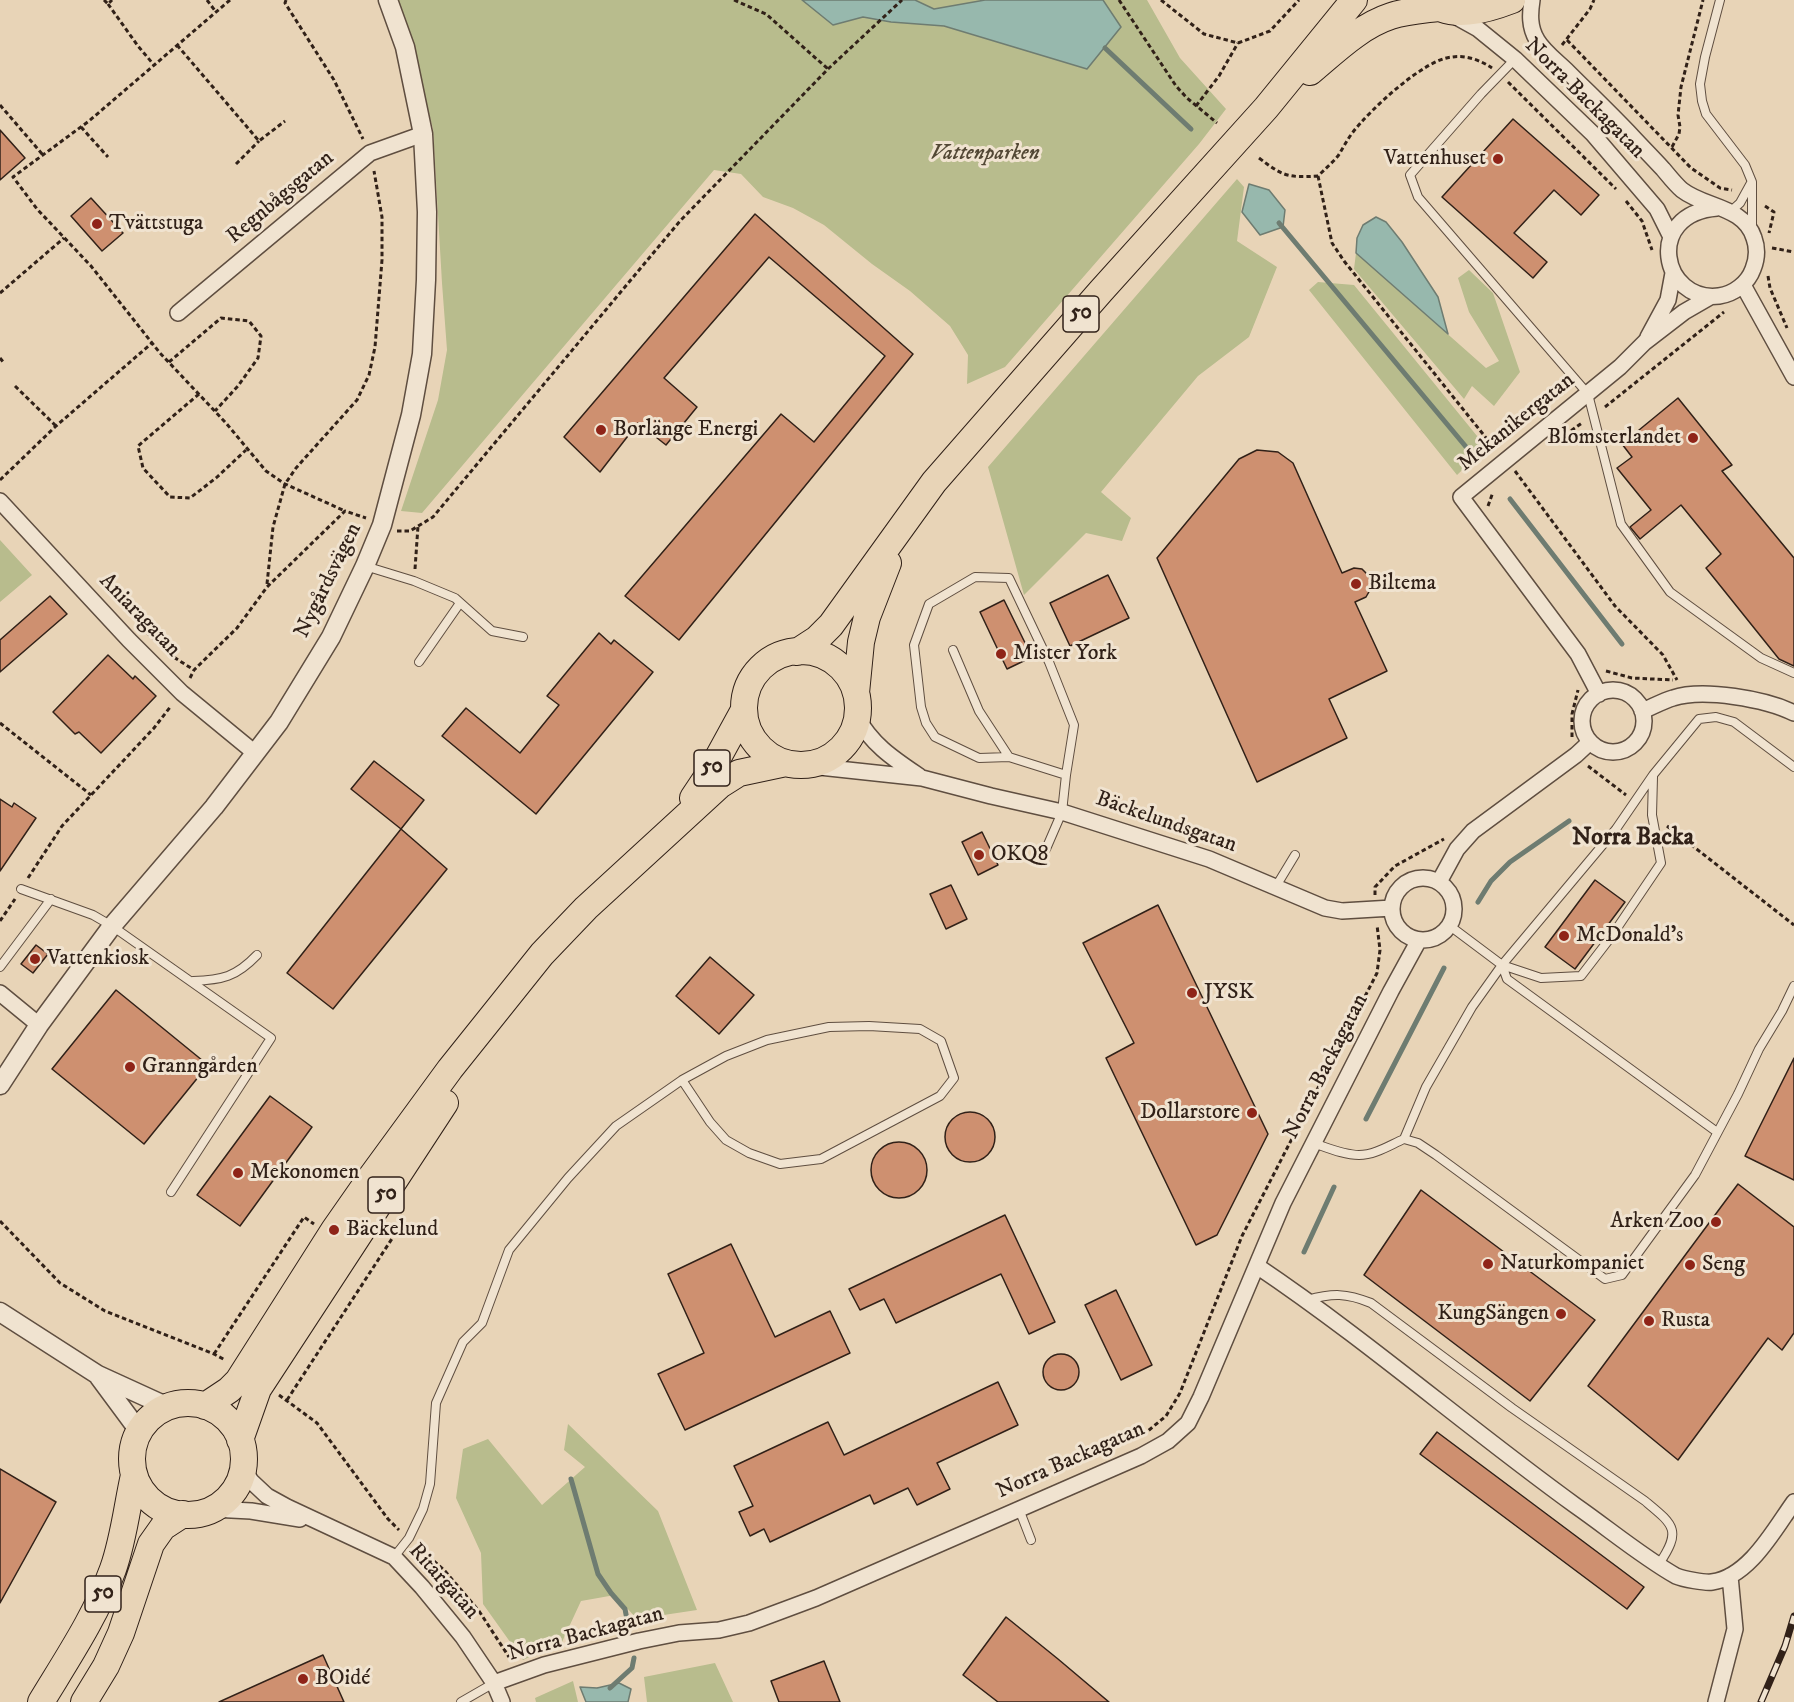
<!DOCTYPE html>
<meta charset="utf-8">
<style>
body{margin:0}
canvas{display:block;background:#e8d4b7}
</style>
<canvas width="1794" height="1702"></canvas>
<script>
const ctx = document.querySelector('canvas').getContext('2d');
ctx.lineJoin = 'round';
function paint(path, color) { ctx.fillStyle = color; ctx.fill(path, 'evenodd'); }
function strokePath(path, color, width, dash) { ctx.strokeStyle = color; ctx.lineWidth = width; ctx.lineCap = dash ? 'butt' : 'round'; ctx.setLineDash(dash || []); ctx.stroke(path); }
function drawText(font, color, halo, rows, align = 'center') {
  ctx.font = font + ' "IM FELL DW Pica",serif'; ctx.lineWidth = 6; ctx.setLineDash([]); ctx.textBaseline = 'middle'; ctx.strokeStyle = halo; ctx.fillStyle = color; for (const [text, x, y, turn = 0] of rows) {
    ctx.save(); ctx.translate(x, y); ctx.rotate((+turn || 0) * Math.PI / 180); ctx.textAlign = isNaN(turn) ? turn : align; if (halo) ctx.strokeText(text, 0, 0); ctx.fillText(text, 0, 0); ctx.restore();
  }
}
paint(new Path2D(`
 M394,0H1147L1180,58L1226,109L1199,144L1005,367L967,384L968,355L950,326L910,291L872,264L824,225L793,208L763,197L741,174L714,170L422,513L401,511L438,400L447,350L442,283L433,129L414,55Z
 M1237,179L1244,187L1237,241L1277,267L1249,337L1198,376L1101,492L1131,518L1122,541L1086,533L1024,595L988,467Z
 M1356,253L1486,368L1499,361L1469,312L1458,278L1469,270L1493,293L1520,372L1494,406L1472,386L1464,399L1354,269Z
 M1318,282L1354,285L1486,447L1457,475L1309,290Z
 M0,540L32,575L0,602Z
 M568,1424L658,1511L697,1610L637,1619L615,1595L581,1601L562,1642L523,1660L483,1604L481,1553L456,1498L463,1449L488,1439L542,1505L585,1467L564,1450Z
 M715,1663L733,1702H647L644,1677Z
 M573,1681L578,1702H536L535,1698Z`), '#b8bc8d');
const water = new Path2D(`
 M802,0H915L934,9L985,0H1103L1121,27L1087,69L944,26L891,22L863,17L833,25Z
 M1249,184L1269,190L1285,210L1283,227L1260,235L1242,212Z
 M1376,217L1386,222L1402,242L1438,297L1448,334L1356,253L1357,238L1363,225Z
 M619,1683L631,1689L628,1702H586L580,1687L597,1688Z`);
paint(water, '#97b8ad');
strokePath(water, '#6e7c71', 1.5);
strokePath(new Path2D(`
 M1105,48L1191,129
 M1279,223L1472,454
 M1510,499L1622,644
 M1478,902L1491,881L1510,862L1569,821
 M1366,1119L1444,968
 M1304,1252L1334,1187
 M571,1479L598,1574L611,1593L625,1609L628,1625
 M610,1688L632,1668L634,1658`), '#6e7c71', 5);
const building = new Path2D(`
 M1513,119L1599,195L1581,215L1554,190L1514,233L1547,262L1533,278L1442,197Z
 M0,130L25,158L0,180Z
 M91,198L123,233L102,251L71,216Z
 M755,214L913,354L679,640L625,596L781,414L814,442L885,356L769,257L664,378L697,407L666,445L638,423L600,472L564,437Z
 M1678,398L1732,465L1722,471L1794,558V666L1779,659L1706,568L1721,554L1681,505L1640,539L1630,527L1651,510L1617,468L1632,457L1622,444Z
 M1257,450L1278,452L1293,463L1342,573L1354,568L1362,569L1368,575L1371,582L1370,590L1366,597L1355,602L1387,671L1329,699L1347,738L1257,782L1157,558L1239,459Z
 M1108,575L1129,618L1070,646L1050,603Z
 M50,596L67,614L0,672V640Z
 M1004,600L1032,657L1007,669L980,612Z
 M599,633L611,644L614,640L653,672L536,814L442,736L466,708L520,753L559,705L547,696Z
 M108,655L133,679L135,676L156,696L101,753L79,732L75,734L53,712Z
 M374,761L424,800L401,829L351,789Z
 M0,799L12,807L14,803L36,818L0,871Z
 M401,829L447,869L333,1009L287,973Z
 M982,832L998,865L978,875L962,842Z
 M1595,880L1625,902L1575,969L1545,947Z
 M951,885L967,919L946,929L930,894Z
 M1158,905L1268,1134L1217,1235L1196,1245L1106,1058L1134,1043L1083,943Z
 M36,945L48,954L33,973L21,964Z
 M710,957L754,995L719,1034L676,996Z
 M116,990L208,1065L144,1144L52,1069Z
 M1794,1058V1180L1745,1156Z
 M270,1096L312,1127L240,1226L197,1195Z
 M945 1137a25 25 0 1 1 50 0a25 25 0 1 1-50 0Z
 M871 1170a28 28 0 1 1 56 0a28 28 0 1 1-56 0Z
 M1738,1184L1794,1227V1333L1782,1350L1768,1338L1678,1460L1588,1386Z
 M1421,1190L1595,1320L1530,1401L1364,1275Z
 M1005,1215L1055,1322L1029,1334L1001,1274L896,1323L884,1299L860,1310L849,1289Z
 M731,1244L775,1337L830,1311L850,1353L685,1430L658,1374L704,1353L668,1274Z
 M1116,1290L1152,1365L1121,1380L1085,1305Z
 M1043 1372a18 18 0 1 1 36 0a18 18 0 1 1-36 0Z
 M998,1382L1018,1425L937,1463L950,1489L917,1505L908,1488L874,1504L870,1495L770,1542L764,1529L750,1536L739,1512L753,1506L734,1466L828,1422L844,1455Z
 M1437,1432L1644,1587L1627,1609L1420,1454Z
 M0,1469L56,1502L0,1603Z
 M1006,1617L1058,1659L1109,1702H998L963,1675Z
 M323,1655L344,1702H219Z
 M824,1661L840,1702H779L771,1681Z`);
paint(building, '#ce9070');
strokePath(building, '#312118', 1.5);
const service = new Path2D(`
 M1720,0L1705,57L1700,84L1702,101L1706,114L1745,165L1752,182V230
 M1515,59L1481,94L1410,175L1418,197L1588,394L1621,524L1670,592L1761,658L1794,673
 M1730,212L1740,203L1751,183
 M365,566L414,581L455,598L492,631L523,637
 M953,650L979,711L1009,757L1066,775L1062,812L1046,849
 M419,662L460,603
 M1009,757L979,758L935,737L926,723L921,707L914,645L929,604L975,577L1009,578L1049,662L1074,725L1066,775
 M1275,888L1295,855
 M21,889L93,915L112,926L271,1038L171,1192
 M1450,926L1502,965L1541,978L1581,976L1611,937L1661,863L1652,815L1653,777
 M1502,965L1507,979L1717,1132
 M0,967L51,899
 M193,981C222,980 236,977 257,955
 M1404,1139L1426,1087L1472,1007L1502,965L1616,829L1653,775L1699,719L1716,717L1734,722L1794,767
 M1313,1143C1328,1148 1344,1155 1359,1155C1375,1155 1390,1145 1404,1139L1418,1143L1436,1155L1605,1279L1622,1275L1695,1175L1738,1094L1759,1049L1782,1011L1794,986
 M1307,1300C1333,1293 1346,1293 1371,1303L1512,1408L1645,1501C1674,1525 1682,1530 1659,1564
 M1019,1509L1031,1540
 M394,1557L409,1538L423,1509L430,1484L436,1403L463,1342L482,1323L509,1250L568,1178L616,1126L682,1080L726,1056L767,1040L829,1027L869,1026L920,1029L941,1041L954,1078L940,1096L821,1159L780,1164L749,1153L726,1140L710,1122L682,1080
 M461,1702L494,1683`);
const minor = new Path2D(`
 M1532,0C1530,13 1529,27 1537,40C1544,52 1558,62 1568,72C1588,92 1609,112 1629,133C1640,145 1652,157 1663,169C1669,176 1675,184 1682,190C1705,208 1744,206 1754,238C1758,249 1757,259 1753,269C1748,283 1734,294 1719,296C1662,303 1643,214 1717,208
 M1451,14L1478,29L1515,59L1592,133L1657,209L1671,237
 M1743,285L1794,377
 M178,313L370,153L423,134
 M1648,337L1668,300L1673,273
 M0,501L129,640L182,693L255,753
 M1582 721a31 31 0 1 1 62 0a31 31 0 1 1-62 0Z
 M1599,694L1578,654L1461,497L1620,367L1645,342L1684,312L1710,297
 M1642,711C1652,707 1663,701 1673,698C1703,688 1766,699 1794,713
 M857,717C872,745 894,759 919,776
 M801,765L922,778L991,796L1062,812L1209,859L1325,908L1342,911L1392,908
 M1392 909a31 31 0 1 1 62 0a31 31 0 1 1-62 0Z
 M1439,882L1457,849L1473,831L1576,755L1590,742
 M0,993L39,1025
 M1257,1266C1367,1340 1468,1428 1576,1506C1609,1529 1641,1556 1676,1576C1683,1579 1705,1583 1712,1582C1749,1577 1774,1530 1794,1502
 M243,1469L251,1481L267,1496L287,1507L394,1557L422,1587L463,1637L494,1683L502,1702
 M212,1509L251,1511L300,1519
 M494,1683L544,1665L639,1641L679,1633L719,1630L749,1623L816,1598L1141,1456L1168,1441L1188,1423L1201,1397L1283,1203L1391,991L1419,940
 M1716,1702L1735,1629L1730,1576`);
const tertiary = new Path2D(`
 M0,1085L39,1025L112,926L214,807L279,722L331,637L365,566L382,525L411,415L422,354L426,280L427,212L423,134L405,47L388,0
 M0,1312L98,1375L168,1407
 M99,1377L139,1431`);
const trunk = new Path2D(`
 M1427,0C1450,21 1486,10 1512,0
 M1310,72C1334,52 1360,26 1391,16C1406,11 1422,10 1438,8
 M744 708a57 57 0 1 1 114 0a57 57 0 1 1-114 0Z
 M797,652L817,639L831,625L934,482L1101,291L1266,108L1354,0
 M856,693L861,642L867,617L888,563
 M693,798L709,774L744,710
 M132 1459a56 56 0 1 1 112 0a56 56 0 1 1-112 0Z
 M205,1406L229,1390L238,1381L334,1230L371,1177L450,1069L542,954L586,908L720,785L739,773L786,763
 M240,1440L258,1389L445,1103
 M41,1702C67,1659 96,1616 113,1569C124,1538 127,1506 134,1475
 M84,1702L106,1666L121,1633L151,1544L163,1527L183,1514`);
strokePath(service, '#5f4e40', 10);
strokePath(minor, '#5f4e40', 18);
strokePath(tertiary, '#5f4e40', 21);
strokePath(trunk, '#312118', 28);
strokePath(new Path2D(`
 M104,0L108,4L112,0
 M207,0L216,12
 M230,0L89,121L13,177L37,209L91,266L160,353L226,423L266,471L285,484L345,511
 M286,0L285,3L334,80L363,139
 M734,0L766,14L828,69
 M1119,0L1176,86L1187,98L1217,123
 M1161,0L1204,34L1238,43L1270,31L1299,0
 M108,4L138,46L154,65
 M1567,40L1691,168L1720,188L1732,190
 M177,45L259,141L285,121
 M1562,45L1590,9L1594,0
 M1508,82L1616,189
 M0,105L43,155
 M1196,106L1219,76L1238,43
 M81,127L108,157
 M1672,147L1679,134L1680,127L1678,115L1681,87L1703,0
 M1259,158C1283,176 1287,178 1318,176C1325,169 1332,163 1338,156C1343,148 1347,140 1353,132C1370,110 1424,59 1452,57C1466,55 1480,60 1492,68
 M236,164L259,141
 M1318,176L1332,243L1344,261L1495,449
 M1626,201L1642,221L1652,250
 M1765,206L1774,212L1769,233
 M1772,248L1794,252
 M1768,276L1770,288L1787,328
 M0,293L64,238
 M0,358L4,363
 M169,362L221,318L249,321L261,336L258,358L238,386L215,411
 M15,386L56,426
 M199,394L138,446L143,468L170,497L190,498L216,478L246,450
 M1605,407L1724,312
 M1565,435L1582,423
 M1515,471L1615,606L1663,655L1677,680
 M0,480L56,426L152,343
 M1488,506L1493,492
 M397,531H410L433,517L680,221L828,69L902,0
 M415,569L418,526
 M267,584L273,527L285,484L296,468L357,400L369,375L375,347L382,260V217L374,171
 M141,627L172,656L194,670
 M1606,671L1632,678L1673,680
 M190,678L194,670L237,628L267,587L345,511L366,518
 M0,723L91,795
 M1572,737V714L1578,690
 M1588,766L1626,795
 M1667,826L1794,925
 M28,878L62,826L154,728L171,706
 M1375,895V887L1395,866L1444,839
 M0,921L15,899
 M0,1221L60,1283L105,1311L214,1354L225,1360
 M214,1354L304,1217L314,1224
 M279,1395L317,1423L388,1519L399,1530
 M287,1400L395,1234L387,1228
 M1143,1435L1166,1416L1180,1393L1242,1236L1377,973L1380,950L1377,925
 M417,1546L445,1571L479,1611L509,1657L513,1659`), '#312118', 3, [4.5, 3]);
strokePath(service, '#f0e3d0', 8);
strokePath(minor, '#f0e3d0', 15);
strokePath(tertiary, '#f0e3d0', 18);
strokePath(trunk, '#e8d4b7', 26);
const rail = new Path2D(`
 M1761,1702L1785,1646L1794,1616`);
strokePath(rail, '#312118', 7);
strokePath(rail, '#f0e3d0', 4.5, [14]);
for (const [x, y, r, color] of [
 [1498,159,6,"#8f2418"],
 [97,224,6,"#8f2418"],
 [601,430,6,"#8f2418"],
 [1693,438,6,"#8f2418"],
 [1356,584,6,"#8f2418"],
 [1001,654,6,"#8f2418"],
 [979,855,6,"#8f2418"],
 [1564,936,6,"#8f2418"],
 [35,959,6,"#8f2418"],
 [1192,993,6,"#8f2418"],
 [130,1067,6,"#8f2418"],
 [1252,1113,6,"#8f2418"],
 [238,1173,6,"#8f2418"],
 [1716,1222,6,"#8f2418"],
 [334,1230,6,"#8f2418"],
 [1488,1264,6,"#8f2418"],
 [1690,1265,6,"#8f2418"],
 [1561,1314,6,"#8f2418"],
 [1649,1321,6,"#8f2418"],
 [303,1679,6,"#8f2418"]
]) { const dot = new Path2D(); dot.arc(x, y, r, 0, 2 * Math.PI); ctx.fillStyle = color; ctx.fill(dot); strokePath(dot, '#f0e3d0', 2); }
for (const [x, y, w] of [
 [1081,314,36],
 [712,768,36],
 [386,1195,36],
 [103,1594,36]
]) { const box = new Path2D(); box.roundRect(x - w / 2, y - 18, w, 36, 4.5); ctx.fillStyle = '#f0e3d0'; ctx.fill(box); strokePath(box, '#312118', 1.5); }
drawText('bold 21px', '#312118', null, [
 ["50",1081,314],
 ["50",712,768],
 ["50",386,1195],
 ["50",103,1594]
]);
drawText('22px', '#312118', '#f0e3d0', [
 ["Norra Backagatan",1584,99,45],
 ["Regnbågsgatan",281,198,-40],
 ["Mekanikergatan",1517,423,-39],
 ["Nygårdsvägen",329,581,-64],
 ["Aniaragatan",139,616,46],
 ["Bäckelundsgatan",1166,823,19],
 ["Norra Backagatan",1327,1067,-63],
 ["Norra Backagatan",1071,1461,-24],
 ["Ritargatan",443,1582,48],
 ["Norra Backagatan",586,1635,-15]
]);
drawText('italic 22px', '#534835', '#f0e3d0', [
 ["Vattenparken",985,154]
]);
drawText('22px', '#312118', '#f0e3d0', [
 ["Vattenhuset",1486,159,"right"],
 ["Tvättstuga",109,224],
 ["Borlänge Energi",613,430],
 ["Blomsterlandet",1681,438,"right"],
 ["Biltema",1368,584],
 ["Mister York",1013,654],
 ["OKQ8",991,855],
 ["McDonald's",1576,936],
 ["Vattenkiosk",47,959],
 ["JYSK",1204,993],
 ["Granngården",142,1067],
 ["Dollarstore",1240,1113,"right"],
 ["Mekonomen",250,1173],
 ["Arken Zoo",1704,1222,"right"],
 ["Bäckelund",346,1230],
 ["Naturkompaniet",1500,1264],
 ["Seng",1702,1265],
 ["KungSängen",1549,1314,"right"],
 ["Rusta",1661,1321],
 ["BOidé",315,1679]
], 'left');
drawText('bold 24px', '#312118', '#f0e3d0', [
 ["Norra Backa",1633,839]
]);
</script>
